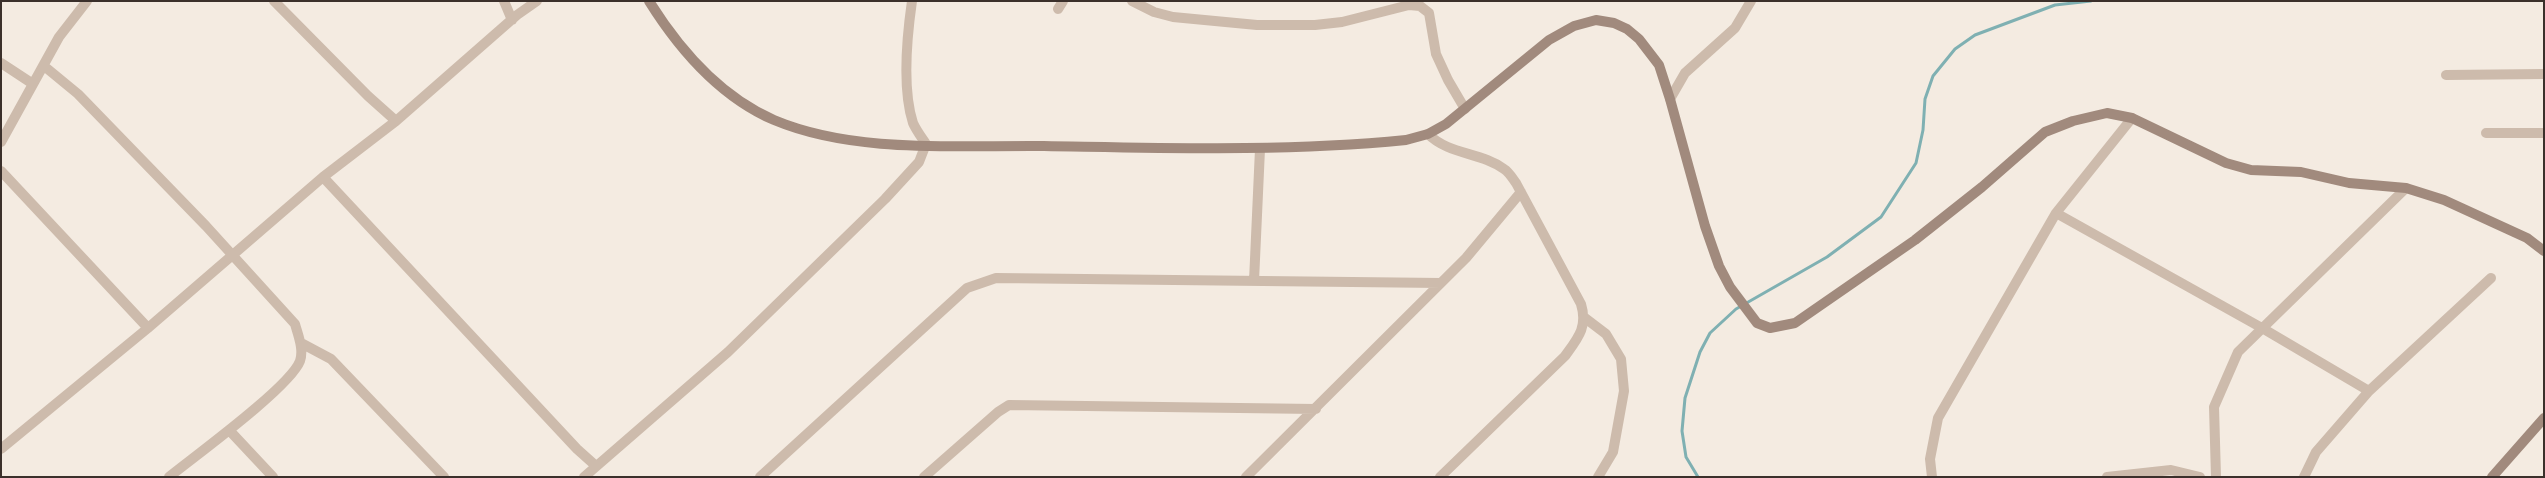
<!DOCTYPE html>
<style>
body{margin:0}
#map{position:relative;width:2545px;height:478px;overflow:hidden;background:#f4ebe1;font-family:Quicksand,sans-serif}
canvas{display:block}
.frame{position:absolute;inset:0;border:2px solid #3b302b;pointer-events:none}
</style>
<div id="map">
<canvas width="2545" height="478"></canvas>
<div class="frame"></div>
</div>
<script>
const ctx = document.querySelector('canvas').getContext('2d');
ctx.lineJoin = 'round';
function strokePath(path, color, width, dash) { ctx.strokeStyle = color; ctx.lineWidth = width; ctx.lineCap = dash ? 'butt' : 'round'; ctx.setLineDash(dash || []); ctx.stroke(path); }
strokePath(new Path2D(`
 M1698,477L1686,457L1682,431L1685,398L1700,352L1710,333L1736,309L1827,257L1881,217L1916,163L1923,130L1925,99L1933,76L1955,49L1975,35L2055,5L2091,1`), '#7fb0b2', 3);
strokePath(new Path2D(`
 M274,1L368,96L396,121
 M504,1L512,20
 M1132,1L1154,12L1173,17L1257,25H1315L1342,22L1409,5L1420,6L1429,13L1436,54L1448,80L1465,109
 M1058,9L1063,1
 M1,63L33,84
 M44,66L78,94L206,226L295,324C298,335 304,349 300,361C290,387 195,456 169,477
 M2446,75L2544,74
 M1670,99L1685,73L1735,28L1751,1
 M2486,133H2544
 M1428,134C1449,155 1481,152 1504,169C1509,172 1513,179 1516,183L1581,304C1588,327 1578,338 1565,356L1440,477
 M1,142L59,37L87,1
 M1,171L148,328
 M323,177L577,449L596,466
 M2056,213L2262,328L2369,391
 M1254,281L1260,149
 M1585,318L1606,334L1621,359L1624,391L1613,452L1598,477
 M301,343L331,359L444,477
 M229,430L273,477
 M1,449L148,328L323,177L396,121L517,15L537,1
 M584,477L728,352L885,199L919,162L926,144C922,138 916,130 913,123C902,89 907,36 912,1
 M760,477L967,288L996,278L1441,283
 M924,477L998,412L1009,405L1316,409
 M1246,477L1466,258L1521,192
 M1932,477L1930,459L1938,418L2056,213L2132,118
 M2107,477L2171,470L2200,477
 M2216,477L2214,407L2238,352L2406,188
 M2304,477L2316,452L2369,391L2491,278`), '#cdbbac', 10);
strokePath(new Path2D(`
 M649,1C679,49 721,97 774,120C855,154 957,145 1044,146C1165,148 1285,152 1406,140L1428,134L1446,124L1549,40L1574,26L1596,20L1614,23L1627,29L1639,39L1659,65L1670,99L1705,226L1719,266L1730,287L1757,323L1770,328L1795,323L1915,240L1982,187L2045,132L2073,121L2107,113L2132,118L2226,163L2251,170L2301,172L2349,183L2406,188L2444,200L2527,238L2544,251
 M2492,477L2544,418`), '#a18a7d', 10);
</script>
